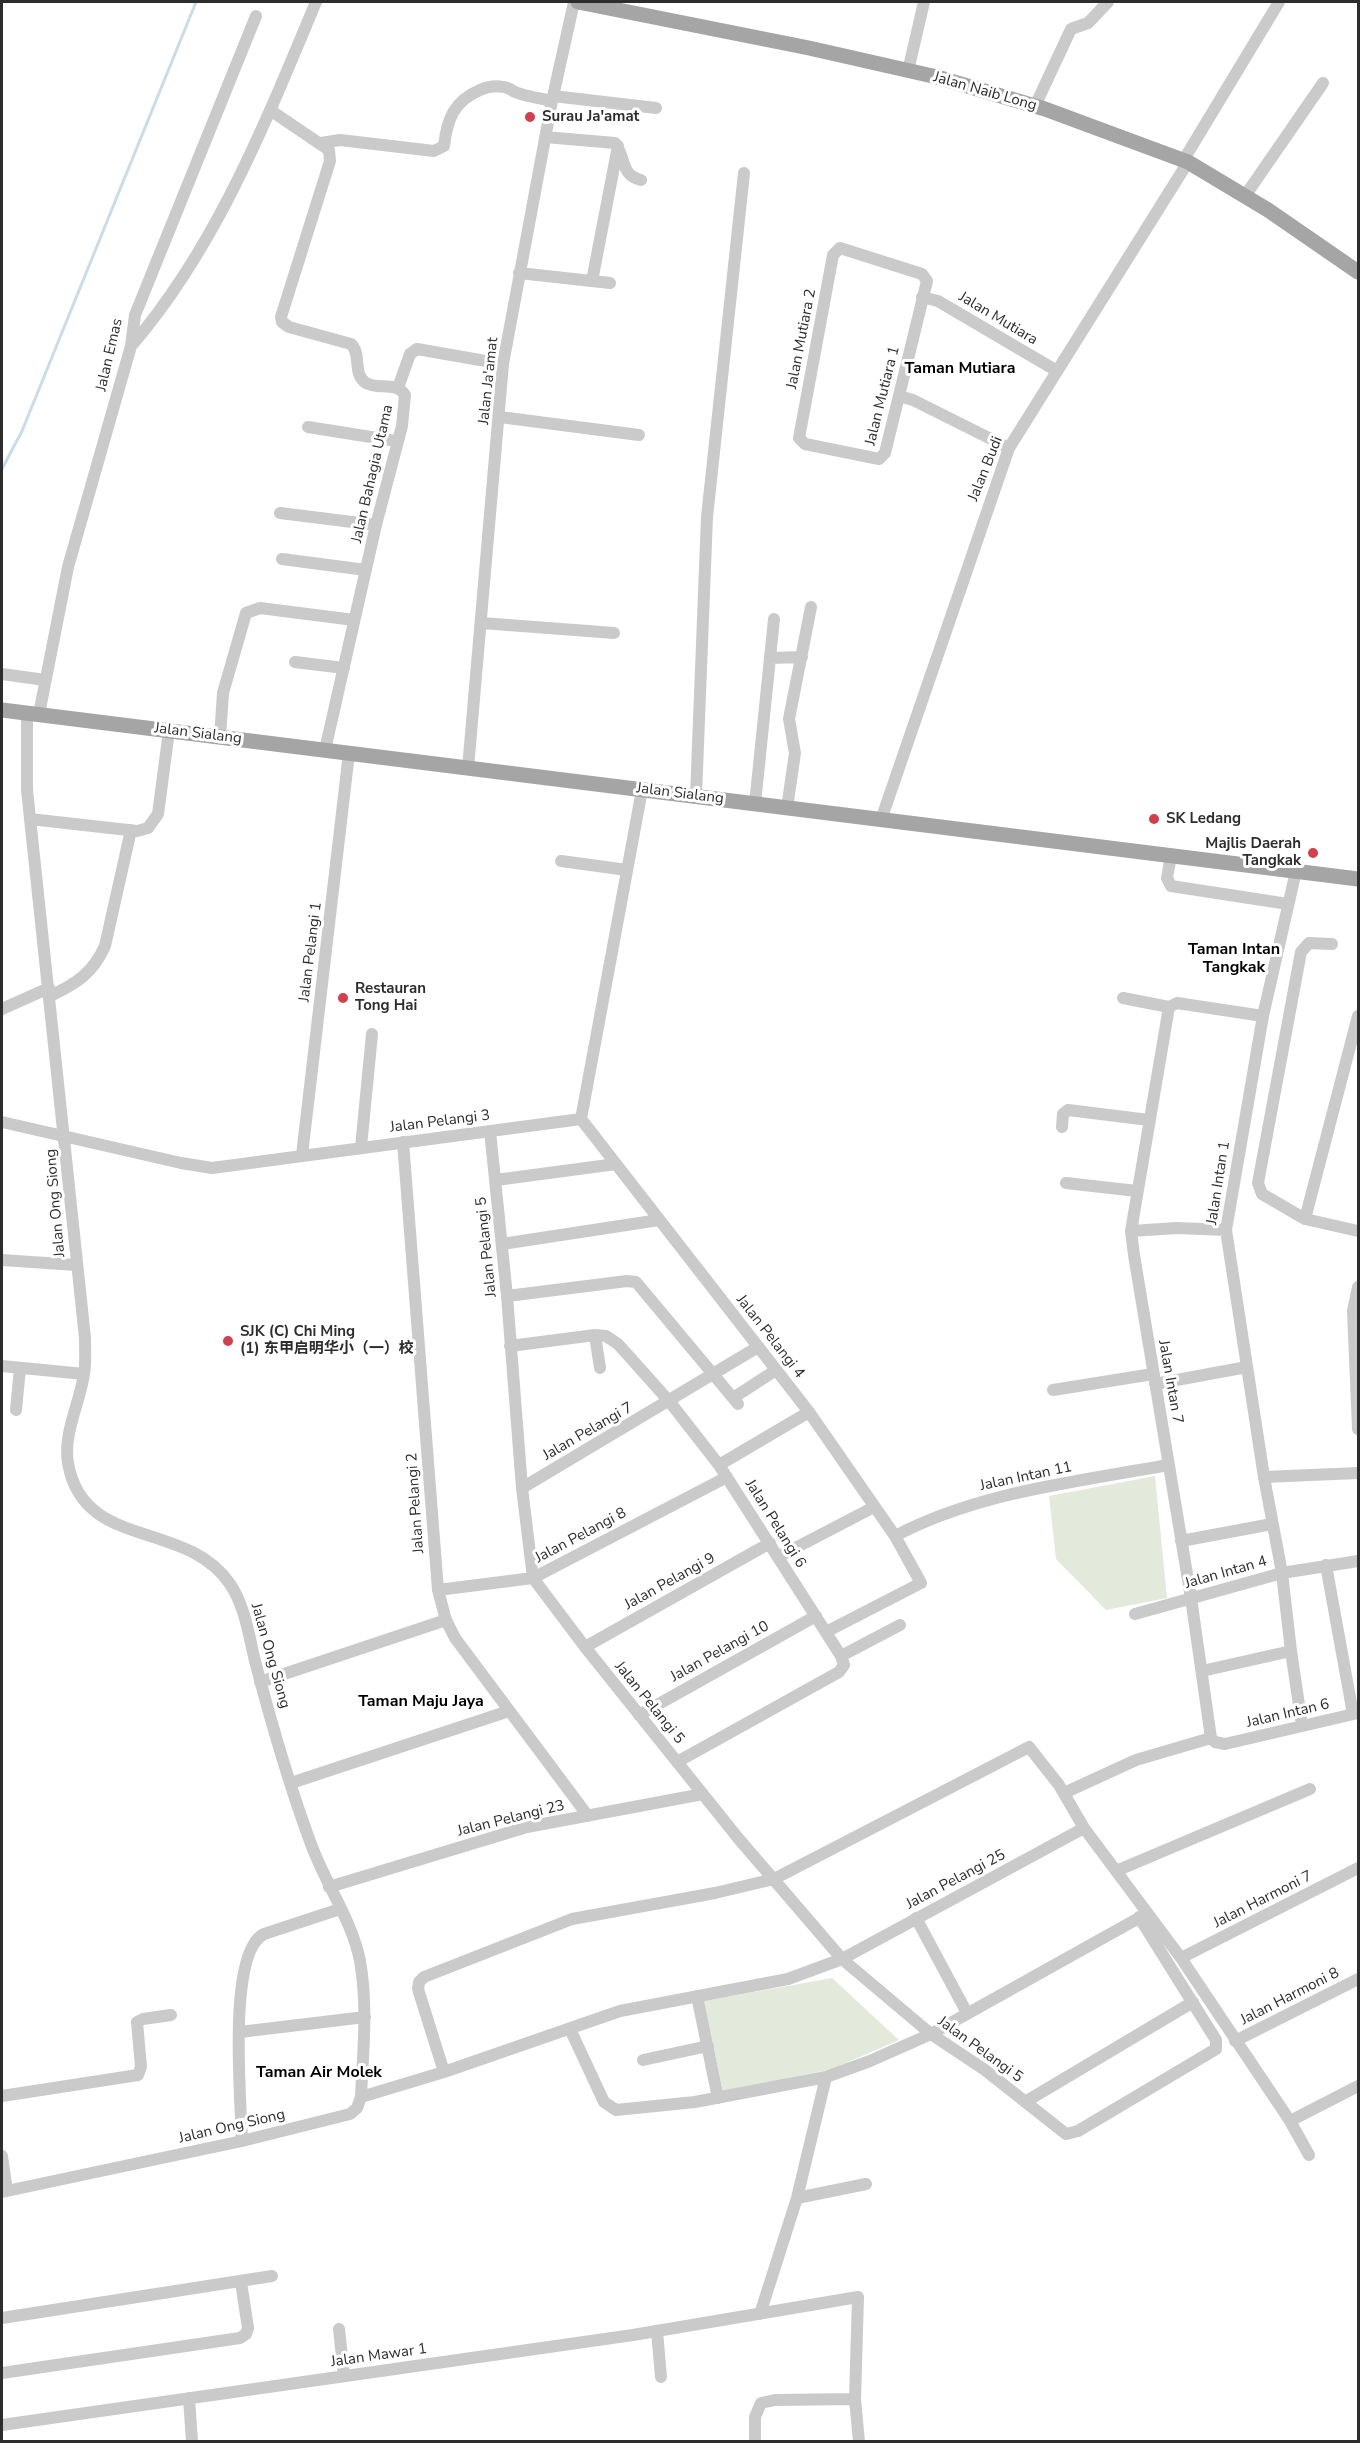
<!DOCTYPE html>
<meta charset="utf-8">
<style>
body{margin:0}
#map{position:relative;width:1360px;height:2443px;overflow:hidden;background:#fff;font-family:"Nunito Sans",sans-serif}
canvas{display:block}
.frame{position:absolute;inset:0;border:3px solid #2d2d2d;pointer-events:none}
</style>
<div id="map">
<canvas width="1360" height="2443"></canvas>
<div class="frame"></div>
</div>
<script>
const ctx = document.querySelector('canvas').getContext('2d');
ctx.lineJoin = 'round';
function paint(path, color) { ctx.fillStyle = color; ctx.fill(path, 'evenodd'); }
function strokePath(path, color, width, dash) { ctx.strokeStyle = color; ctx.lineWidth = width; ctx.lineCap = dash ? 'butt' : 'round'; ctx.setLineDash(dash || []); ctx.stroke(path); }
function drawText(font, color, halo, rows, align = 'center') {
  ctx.font = font + ' "Nunito Sans","Noto Sans SC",sans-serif'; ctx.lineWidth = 6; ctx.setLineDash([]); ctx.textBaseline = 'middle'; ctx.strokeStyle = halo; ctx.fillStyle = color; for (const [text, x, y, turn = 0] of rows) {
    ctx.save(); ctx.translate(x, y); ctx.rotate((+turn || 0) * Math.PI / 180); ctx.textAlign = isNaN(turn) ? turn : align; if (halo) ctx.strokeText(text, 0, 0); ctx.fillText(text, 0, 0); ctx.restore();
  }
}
paint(new Path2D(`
 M1155,1476L1167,1598L1106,1610L1056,1559L1049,1496Z
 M832,1978L899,2040L832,2069L723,2092L704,2001Z`), '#e3e9db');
strokePath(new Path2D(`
 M2,469L22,431L196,2`), '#c9dce7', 3);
strokePath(new Path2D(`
 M908,71L924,2
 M553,96L656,108
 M1035,106L1071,29L1088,23L1108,2
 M270,110L329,150L330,161L281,317L282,322L289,327L351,344C362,354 352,374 366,383C378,390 396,381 405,395L402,426L376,525L325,750
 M545,137L615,143C626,157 620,175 641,180
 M321,143L340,140L434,151L444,146C447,119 454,101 480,90C487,87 494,85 503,87C508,87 511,90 515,92C527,97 540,98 552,101
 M1183,161L1279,2
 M1245,196L1323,83
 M840,248L922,274L927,281L885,453L879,459L805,444L799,438L833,255Z
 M519,273L610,283
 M592,281L618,146
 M922,297L938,301L1057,371
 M132,345C217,246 266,121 316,2
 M398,388L410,354L417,349L503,364
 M899,396L913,400L1009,448
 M500,417L639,435
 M308,427L396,441
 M280,513L376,525
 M282,559L366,570
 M482,623L614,633
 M770,658L802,657
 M295,662L344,668
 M2,674L45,680
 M39,714L68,567L131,346L135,315L256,16
 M220,737L223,693L246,613L260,608L354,620
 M468,768L503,364L552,101L574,2
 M696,796L707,517L744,173
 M755,804L774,619
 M787,808L795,753L789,719L811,607
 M30,819L137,831L148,828L158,814L169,731
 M881,820L1009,448L1188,162
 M1171,856L1167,878L1171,886L1288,904
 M561,861L627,870
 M50,996C76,984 93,973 105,946L131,830
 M1123,998L1169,1007
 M2,1009L49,988
 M1263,1016L1177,1003L1169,1007L1131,1231L1134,1255L1191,1598L1211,1738L1215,1742L1225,1744L1358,1713
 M1358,1016L1305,1219L1358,1231
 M581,1119L809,1412L895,1536L921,1583L826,1632
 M581,1119L642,790
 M2,1122L181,1163L212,1168L581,1119
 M1062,1127L1063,1114L1068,1110L1149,1120
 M490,1131L507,1296L522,1488L533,1578L585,1647L738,1838L842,1959L931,2034L985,2070L1066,2134L1078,2131L1216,2049V2040L1139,1917
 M403,1142L438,1590L446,1620L455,1638L588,1816
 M361,1147L372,1034
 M302,1155L349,753
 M496,1180L616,1164
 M1066,1183L1137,1191
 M1305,1219L1262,1194L1258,1183L1301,952L1309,943L1332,944
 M1131,1231L1177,1228L1226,1230
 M502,1244L659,1220
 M2,1260L76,1265
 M1358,1287L1353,1311L1358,1429
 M507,1296L627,1281L636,1282L738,1404
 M595,1335L600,1368
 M510,1346L595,1335L606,1336L618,1344L669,1401L719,1465L841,1656L844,1665L839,1672L677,1762
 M2,1366L84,1374
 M1155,1384L1247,1367
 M1053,1390L1153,1374
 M733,1398L776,1370
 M16,1410L20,1368
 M719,1465L809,1412
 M1264,1477L1358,1473
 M522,1488L758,1347
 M895,1536C978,1492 1076,1482 1168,1465
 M1181,1541L1272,1524
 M778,1557L874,1507
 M1326,1565L1353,1714
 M438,1590L533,1578L727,1477
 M1135,1614L1282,1573L1358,1561
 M585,1647L770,1543
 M1291,1651L1282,1573L1264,1477L1226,1230L1263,1016L1296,871
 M841,1656L900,1625
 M1202,1671L1291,1651L1302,1725
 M260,1682L446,1620
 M639,1715L816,1616
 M291,1783L509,1711
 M1064,1793L1136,1760L1211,1738
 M1116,1871L1310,1789
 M329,1887L527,1827L703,1794
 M916,1918L967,2013
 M1181,1958L1358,1868
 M697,1996L718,2098
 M570,2029L604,2102L616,2110L695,2102L826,2077L870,2061L931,2034L1146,1914
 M240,2032L365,2017
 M1235,2041L1358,1979
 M643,2060L708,2046
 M444,2072L418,1989L419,1982L424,1977L572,1919L715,1893L774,1879L1029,1747L1059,1785L1084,1828L1181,1958L1290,2121L1309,2155
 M2,2096L138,2075L141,2067L137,2022L143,2019L171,2015
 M361,2097L444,2072L620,2011L788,1979L842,1959L1084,1828
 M1025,2102L1193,2002
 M1290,2121L1358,2086
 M242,2141C241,2102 227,1952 264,1934L340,1909
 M2,2156L7,2191
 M2,2192L242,2141L350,2114L357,2108L361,2097C363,2051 368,2006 360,1961C352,1920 325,1883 311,1844C289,1785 271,1722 255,1661C249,1636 245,1606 230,1584C186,1519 83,1551 68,1463C63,1433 80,1403 84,1374C86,1363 85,1350 85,1338L27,790V713
 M797,2198L866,2184
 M760,2314L797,2198L826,2077
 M2,2318L272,2276
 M339,2329L344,2376
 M657,2331L661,2377
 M2,2373L240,2338L246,2334L248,2328L241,2282
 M189,2398L192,2442
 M2,2425L633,2335L858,2297L855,2399L859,2442
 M755,2442V2417L761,2403L775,2400L855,2399`), '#cacaca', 12);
strokePath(new Path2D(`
 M578,2L809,48L937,77L1045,109L1188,162L1268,210L1358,272
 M2,710L1358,879`), '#a5a5a5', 15);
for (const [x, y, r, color] of [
 [530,117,6,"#d33f4c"],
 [1154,819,6,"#d33f4c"],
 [1313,853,6,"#d33f4c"],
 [343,998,6,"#d33f4c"],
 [228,1341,6,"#d33f4c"]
]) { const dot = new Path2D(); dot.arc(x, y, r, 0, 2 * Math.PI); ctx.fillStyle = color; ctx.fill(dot); strokePath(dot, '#fff', 2); }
drawText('15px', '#2d2d2d', '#fff', [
 ["Jalan Naib Long",985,92,16],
 ["Jalan Mutiara",998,319,31],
 ["Jalan Mutiara 2",802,339,-79],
 ["Jalan Emas",110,355,-77],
 ["Jalan Ja'amat",489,381,-84],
 ["Jalan Mutiara 1",883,396,-76],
 ["Jalan Budi",986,469,-68],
 ["Jalan Bahagia Utama",373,474,-77],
 ["Jalan Sialang",198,734,7],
 ["Jalan Sialang",680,794,7],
 ["Jalan Pelangi 1",311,952,-83],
 ["Jalan Pelangi 3",440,1122,-7],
 ["Jalan Intan 1",1219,1183,-81],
 ["Jalan Ong Siong",56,1203,-95],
 ["Jalan Pelangi 5",487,1247,-96],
 ["Jalan Pelangi 4",770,1337,52],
 ["Jalan Intan 7",1170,1382,80],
 ["Jalan Pelangi 7",588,1432,-30],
 ["Jalan Intan 11",1026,1477,-12],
 ["Jalan Pelangi 2",416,1503,-94],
 ["Jalan Pelangi 6",775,1524,58],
 ["Jalan Pelangi 8",581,1536,-28],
 ["Jalan Intan 4",1226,1573,-16],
 ["Jalan Pelangi 9",670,1582,-29],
 ["Jalan Pelangi 10",720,1652,-29],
 ["Jalan Ong Siong",270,1656,74],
 ["Jalan Pelangi 5",649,1703,51],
 ["Jalan Intan 6",1288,1714,-13],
 ["Jalan Pelangi 23",511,1819,-14],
 ["Jalan Pelangi 25",956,1880,-28],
 ["Jalan Harmoni 7",1263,1900,-27],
 ["Jalan Harmoni 8",1290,1997,-27],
 ["Jalan Pelangi 5",980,2050,36],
 ["Jalan Ong Siong",232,2127,-13],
 ["Jalan Mawar 1",379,2356,-8]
]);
drawText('bold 15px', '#2d2d2d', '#fff', [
 ["Surau Ja'amat",542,117],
 ["SK Ledang",1166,819],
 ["Majlis Daerah",1301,844,"right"],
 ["Tangkak",1301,861,"right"],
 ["Restauran",355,989],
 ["Tong Hai",355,1006],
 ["SJK (C) Chi Ming",240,1332],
 ["(1) 东甲启明华小（一）校",240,1349]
], 'left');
drawText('bold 16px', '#000', '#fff', [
 ["Taman Mutiara",960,369],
 ["Taman Intan",1234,950],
 ["Tangkak",1234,968],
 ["Taman Maju Jaya",421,1702],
 ["Taman Air Molek",319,2073]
]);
</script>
